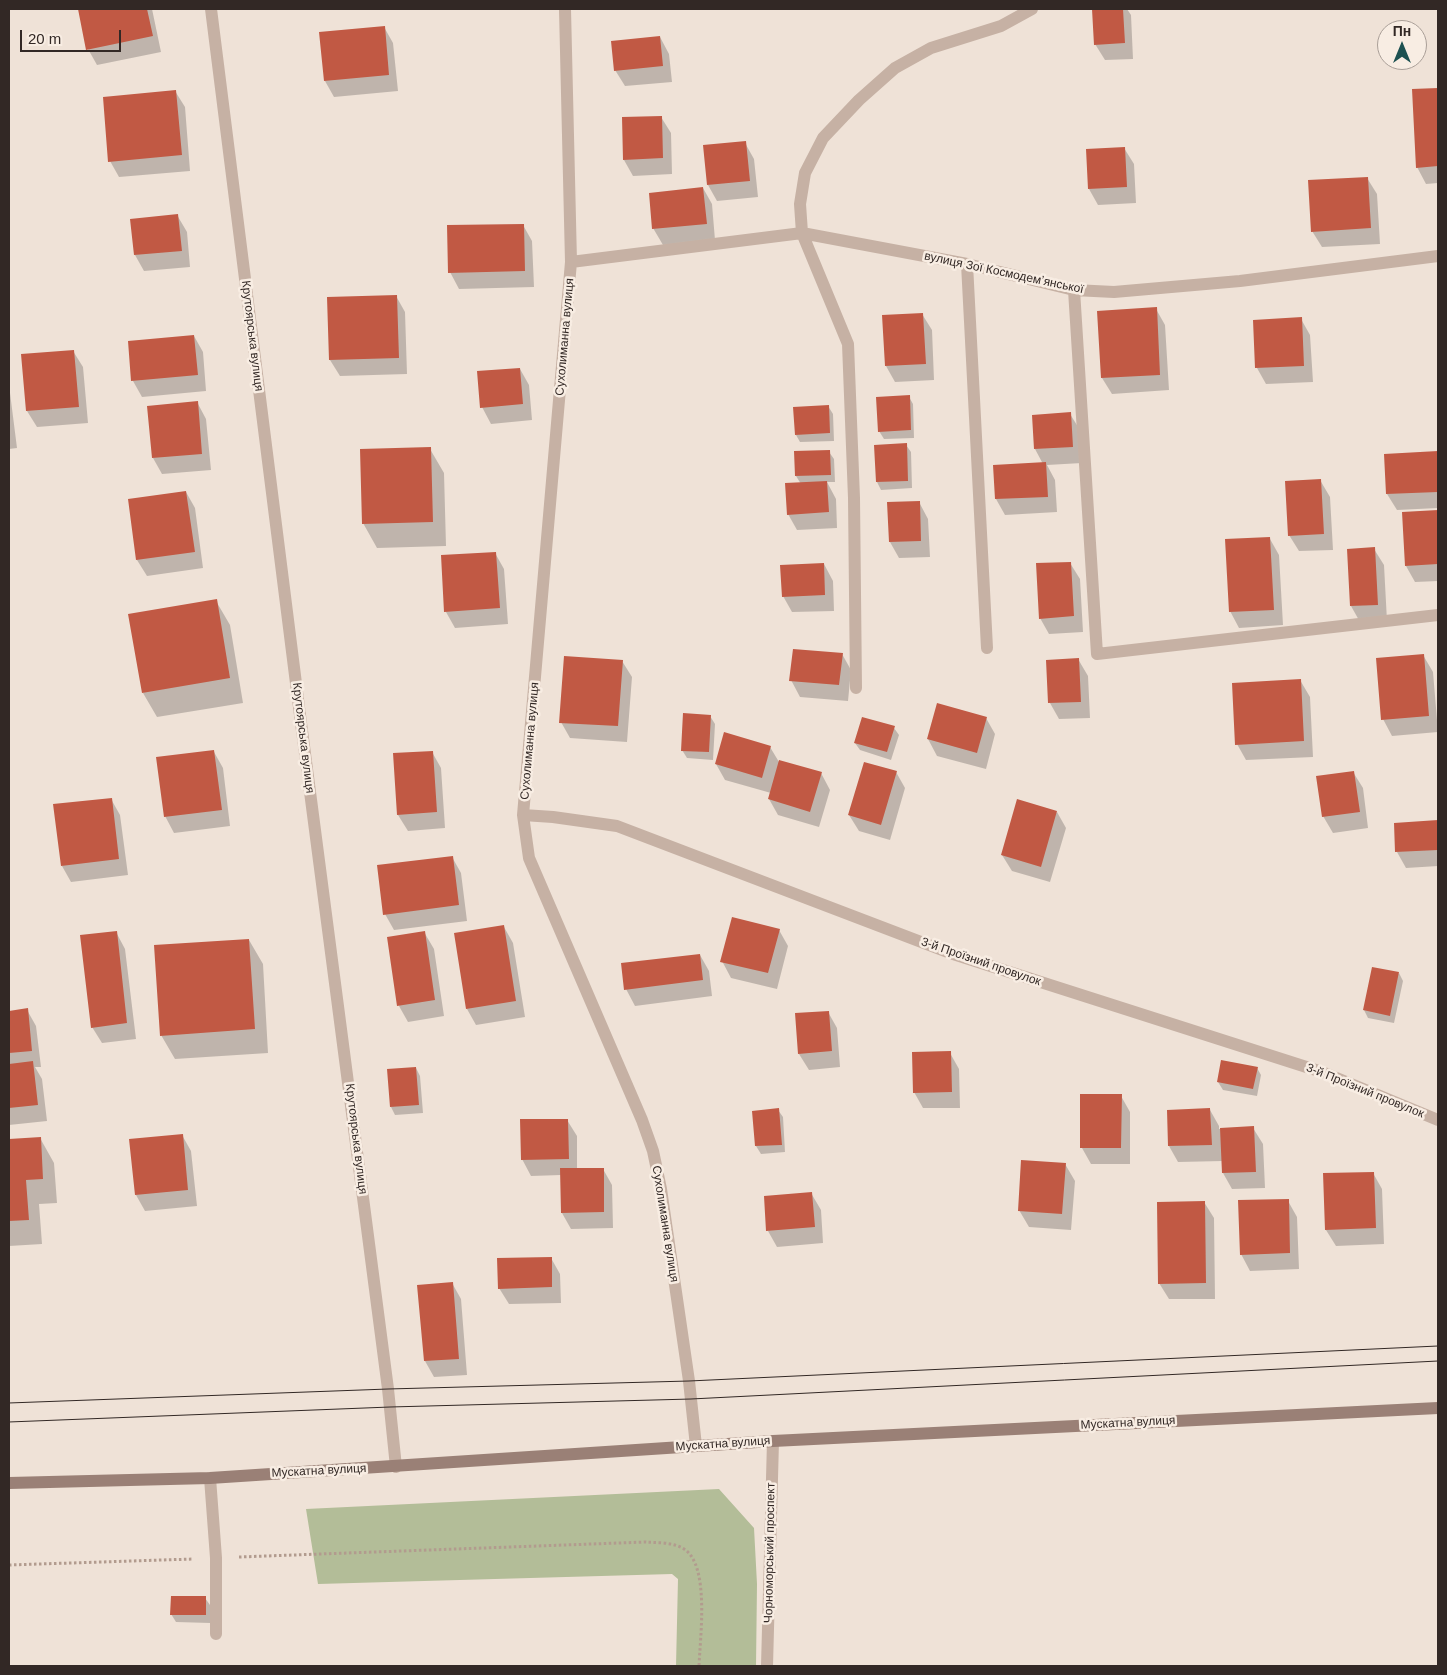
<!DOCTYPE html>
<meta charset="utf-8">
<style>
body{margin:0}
#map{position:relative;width:1447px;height:1675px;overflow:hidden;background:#efe2d7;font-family:Helvetica,sans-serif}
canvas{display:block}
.frame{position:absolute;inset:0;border:10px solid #322825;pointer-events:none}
.north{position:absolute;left:1377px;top:20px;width:50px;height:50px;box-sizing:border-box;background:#f8ede3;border:1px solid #a99e97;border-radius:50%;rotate:0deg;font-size:14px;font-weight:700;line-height:20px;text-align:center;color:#322825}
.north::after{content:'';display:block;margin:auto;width:18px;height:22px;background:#1d5151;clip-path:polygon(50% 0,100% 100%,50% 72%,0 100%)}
.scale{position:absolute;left:20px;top:30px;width:101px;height:22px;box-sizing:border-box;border:2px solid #322825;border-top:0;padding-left:6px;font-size:15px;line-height:18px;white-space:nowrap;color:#322825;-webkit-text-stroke:4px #f8ede3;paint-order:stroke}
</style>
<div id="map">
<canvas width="1447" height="1675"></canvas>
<div class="frame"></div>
<div class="north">Пн</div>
<div class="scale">20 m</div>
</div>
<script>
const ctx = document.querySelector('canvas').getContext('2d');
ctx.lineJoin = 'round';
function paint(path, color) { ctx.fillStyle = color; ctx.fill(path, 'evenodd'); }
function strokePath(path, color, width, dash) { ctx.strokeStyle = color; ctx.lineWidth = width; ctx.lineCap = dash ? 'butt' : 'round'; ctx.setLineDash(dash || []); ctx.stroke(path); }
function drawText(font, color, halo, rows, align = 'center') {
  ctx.font = font + ' Helvetica,sans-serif'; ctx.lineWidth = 5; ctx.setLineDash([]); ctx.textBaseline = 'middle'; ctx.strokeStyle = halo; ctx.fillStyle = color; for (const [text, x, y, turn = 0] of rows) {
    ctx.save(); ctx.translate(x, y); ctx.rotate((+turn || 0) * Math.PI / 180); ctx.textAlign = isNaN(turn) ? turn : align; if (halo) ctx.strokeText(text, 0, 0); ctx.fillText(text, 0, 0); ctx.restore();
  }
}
paint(new Path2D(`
 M719,1489L754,1528L757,1584L756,1666H676L678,1579L672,1574L318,1584L306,1509Z`), '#b3bd98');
paint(new Path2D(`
 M79,9H152L161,52L97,65L88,49Z
 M1094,9H1127L1131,15L1133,59L1105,60L1095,44Z
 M384,27L393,43L398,91L334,97L325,81L320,33Z
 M660,37L669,54L672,82L625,86L615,70Z
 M1438,89V183L1426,184L1417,167L1413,90Z
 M175,91L185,107L190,171L119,177L110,161Z
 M661,117L671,133L672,174L633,176L624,160Z
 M745,143L754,159L758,197L717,201L708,185Z
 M1124,148L1134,164L1136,203L1098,205L1089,189Z
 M1367,178L1377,194L1380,244L1322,247L1312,231Z
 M703,188L712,204L715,240L663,245L653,228Z
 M177,215L187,232L190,267L144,271L135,255L132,220Z
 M523,225L532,241L534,287L459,289L450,272Z
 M396,296L405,312L407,374L340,376L330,360L328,298Z
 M1156,309L1165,325L1169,390L1112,394L1102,378Z
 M922,314L932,330L934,380L895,382L886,366Z
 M1301,319L1310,335L1313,382L1266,384L1257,368L1254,321Z
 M194,336L203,352L206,391L142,397L133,381L129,342Z
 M73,351L83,367L88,423L37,427L27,411Z
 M520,369L529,385L532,420L491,424L482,407Z
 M9,385L17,448L9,449Z
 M909,397L913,404L914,438L884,439L879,431Z
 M197,402L206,419L211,470L162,474L153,458Z
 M828,406L833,414L834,441L800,442L796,435Z
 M1070,414L1080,430L1082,463L1047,465L1055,480L1057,512L1005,515L996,499L994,466L1043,464L1035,449Z
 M906,445L911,452L912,488L881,490L877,482L875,446Z
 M430,449L444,473L446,546L377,548L363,523Z
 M829,452L834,459L835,482H827L836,499L837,528L797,530L788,514L801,484L796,476Z
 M1438,452V508L1397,510L1387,494L1385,455Z
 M1320,480L1330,497L1333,550L1299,551L1289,535Z
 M186,492L195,508L203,568L147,576L137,560L129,500Z
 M919,502L928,519L930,557L899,558L890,542Z
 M1438,511V581L1415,582L1406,566L1403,513Z
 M1270,539L1279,555L1283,625L1239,628L1230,611Z
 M1374,549L1384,565L1387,621L1360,622L1351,606Z
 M495,553L504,569L508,624L455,628L446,612L442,556Z
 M1070,563L1080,579L1083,632L1049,634L1040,618Z
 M824,564L833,581L834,611L792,612L783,596Z
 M216,601L230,625L243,703L157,717L143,693Z
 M842,654L851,670L848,701L800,697L791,680Z
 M1423,655L1433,672L1438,732L1392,736L1383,719Z
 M1078,659L1088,676L1090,718L1059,719L1050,703L1047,661Z
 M622,661L632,677L627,742L570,738L561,722Z
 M1300,680L1310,697L1313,757L1246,760L1237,744Z
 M938,705L986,718L995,734L986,769L937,756L928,739Z
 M710,716L715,724L713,760L687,758L682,750Z
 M894,728L899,735L891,760L860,750L855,743Z
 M770,747L779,762L821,773L830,790L819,827L778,815L769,799L771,793L725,780L716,764Z
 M214,752L223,768L230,826L174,833L165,816Z
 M432,752L441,768L445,828L408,831L398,815Z
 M896,772L905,788L890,840L859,831L849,815Z
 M1353,772L1363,788L1368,828L1333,833L1323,816Z
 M111,799L120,815L128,875L71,882L62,866Z
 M1057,812L1066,828L1050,882L1012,871L1002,855Z
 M1438,822V866L1406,868L1397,852L1395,824Z
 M452,857L461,873L467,921L394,930L385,914Z
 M504,927L513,943L525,1017L476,1025L467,1009Z
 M779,930L788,946L777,989L731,978L722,961Z
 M116,932L125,949L136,1039L102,1043L92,1027Z
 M424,932L434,949L444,1016L408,1022L399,1006Z
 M249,940L263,964L268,1053L175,1059L161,1035Z
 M700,955L709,971L712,996L635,1006L626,989Z
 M1399,973L1403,981L1394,1023L1368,1018L1364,1010Z
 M27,1010L36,1026L41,1067H35L42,1079L47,1121L9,1125V1012Z
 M828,1012L837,1028L840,1067L809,1070L799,1054Z
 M950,1053L959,1069L960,1108H923L914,1092Z
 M416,1068L420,1076L423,1113L395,1115L391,1107Z
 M1257,1068L1261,1075L1257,1096L1223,1090L1218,1082Z
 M1121,1096L1130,1112V1164H1091L1082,1148Z
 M778,1110L783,1117L785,1152L761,1154L756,1146Z
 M1210,1110L1219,1126V1129L1253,1128L1263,1144L1265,1188L1232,1189L1223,1173V1161L1178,1162L1169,1146Z
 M567,1120L577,1136V1169H603L612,1185L613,1228L571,1229L562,1213L561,1175L531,1176L522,1159Z
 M182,1135L191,1151L197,1206L145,1211L136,1195L130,1140Z
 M40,1138L54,1163L57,1203L39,1204L42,1244L9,1246V1140Z
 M1065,1164L1075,1181L1071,1230L1029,1227L1019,1210Z
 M1373,1173L1382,1189L1384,1244L1336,1246L1326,1230L1324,1175Z
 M811,1193L821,1210L823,1243L777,1247L768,1231Z
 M1288,1201L1297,1217L1299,1269L1250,1271L1241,1254Z
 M1204,1202L1214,1218L1215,1299H1169L1159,1283Z
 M551,1258L560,1274L561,1303L509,1304L499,1288Z
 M452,1283L461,1299L467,1375L434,1377L425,1361L419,1286Z
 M205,1598L210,1605V1623L176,1622L171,1614Z`), '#0003');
paint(new Path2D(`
 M78,9H147L153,36L86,50Z
 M1092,9H1123L1125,43L1094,45Z
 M385,26L389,75L324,81L319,32Z
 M660,36L663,66L614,71L611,41Z
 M1438,88V166L1416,168L1412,89Z
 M176,90L182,155L108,162L103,97Z
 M662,116L663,158L623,160L622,117Z
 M746,141L750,181L707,185L703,145Z
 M1125,147L1127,187L1088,189L1086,149Z
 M1368,177L1371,228L1311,232L1308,180Z
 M703,187L707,224L652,229L649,193Z
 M178,214L182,251L134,255L130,219Z
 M524,224L525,271L448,273L447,225Z
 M397,295L399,358L329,360L327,297Z
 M1157,307L1160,375L1101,378L1097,311Z
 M923,313L926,364L885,366L882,315Z
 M1302,317L1304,366L1255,368L1253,320Z
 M194,335L198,375L131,381L128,341Z
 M74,350L79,407L26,411L21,354Z
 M520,368L523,404L480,408L477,371Z
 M910,395L911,430L878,432L876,397Z
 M198,401L202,454L152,458L147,406Z
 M829,405L830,433L795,435L793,407Z
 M1071,412L1073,447L1034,449L1032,415Z
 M907,443L908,481L876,482L874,445Z
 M431,447L433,522L362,524L360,449Z
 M830,450L831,475L795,476L794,451Z
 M1438,451V492L1386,494L1384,454Z
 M1046,462L1048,497L995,499L993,465Z
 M1321,479L1324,534L1288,536L1285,481Z
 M827,481L829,512L787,515L785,483Z
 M186,491L195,552L136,560L128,499Z
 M920,501L921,541L889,542L887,502Z
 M1438,510V564L1405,566L1402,512Z
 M1270,537L1274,610L1229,612L1225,539Z
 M1375,547L1378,605L1350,606L1347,549Z
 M496,552L500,608L444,612L441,555Z
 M1071,562L1074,616L1039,619L1036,563Z
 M824,563L825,595L782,597L780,565Z
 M217,599L230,678L142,693L128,614Z
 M793,649L843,653L839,685L789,681Z
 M1424,654L1429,716L1381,720L1376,658Z
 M564,656L623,660L618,726L559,723Z
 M1079,658L1081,702L1048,703L1046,660Z
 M1301,679L1304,741L1235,745L1232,683Z
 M937,703L987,717L977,753L927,739Z
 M683,713L711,715L709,752L681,751Z
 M862,717L895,726L887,752L854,743Z
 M724,732L771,746L762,778L715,764Z
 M214,750L222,810L164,817L156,757Z
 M433,751L437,812L397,815L393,753Z
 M779,760L822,772L810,812L768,799Z
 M864,762L897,771L881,825L848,815Z
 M1354,771L1360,812L1322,817L1316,776Z
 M112,798L119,859L61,866L53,804Z
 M1017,799L1057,811L1041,867L1001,855Z
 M1438,820V850L1395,852L1394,823Z
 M453,856L459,905L383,915L377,865Z
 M732,917L780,929L768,973L720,962Z
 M504,925L516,1001L466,1009L454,933Z
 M117,931L127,1023L91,1028L80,935Z
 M425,931L435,1000L397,1006L387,937Z
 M249,939L255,1029L160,1036L154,945Z
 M700,954L703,980L624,990L621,963Z
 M1372,967L1399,972L1390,1016L1363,1010Z
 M28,1008L32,1051L9,1053V1011Z
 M829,1011L832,1051L798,1054L795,1013Z
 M951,1051L952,1092L913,1093L912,1052Z
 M1221,1060L1258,1067L1253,1089L1217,1082Z
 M33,1061L38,1105L9,1108V1064Z
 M416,1067L419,1105L390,1107L387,1069Z
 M1080,1094H1122L1121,1148H1080Z
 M779,1108L782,1145L755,1146L752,1111Z
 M1210,1108L1212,1145L1168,1146L1167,1110Z
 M520,1119H568L569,1159L521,1160Z
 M1254,1126L1256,1172L1222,1173L1220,1128Z
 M183,1134L188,1190L135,1195L129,1139Z
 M41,1137L43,1179L26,1180L29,1220L9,1221V1139Z
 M1021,1160L1066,1163L1062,1214L1018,1211Z
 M560,1168H604V1212L561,1213Z
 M1374,1172L1376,1228L1325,1230L1323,1173Z
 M812,1192L815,1227L766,1231L764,1196Z
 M1289,1199L1290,1253L1240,1255L1238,1200Z
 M1205,1201L1206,1283L1158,1284L1157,1202Z
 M552,1257V1287L498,1289L497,1258Z
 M453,1282L459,1359L424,1361L417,1285Z
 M171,1596H206V1615H170Z`), '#c15944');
strokePath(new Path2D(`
 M239,1557L646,1542C658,1543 673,1542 684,1549C710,1565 700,1638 699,1666
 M9,1565L193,1559`), '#b29b8e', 3, [2.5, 2.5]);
strokePath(new Path2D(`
 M967,264L987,648
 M210,1478L216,1558V1634`), '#c6b1a4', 12);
strokePath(new Path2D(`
 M211,9L301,723L388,1389L396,1467
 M565,9L571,262L523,815L529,858L642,1120L653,1151L661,1189L689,1381L696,1446
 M571,262L802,233L967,264L1074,290L1114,292L1240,281L1438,256
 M1074,290L1097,654L1438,615
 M856,688L854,498L848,344L802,233L800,204L805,173L823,138L859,100L895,68L931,48L1001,26L1032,9
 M523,815L553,817L617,826L950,953L1322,1072L1438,1120
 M767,1666L773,1441`), '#c6b1a4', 12);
strokePath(new Path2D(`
 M9,1483L210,1478L773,1441L1438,1408`), '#9a8076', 12);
strokePath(new Path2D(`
 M9,1403L388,1389L689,1381L1438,1346
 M9,1422L390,1407L691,1399L1438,1361`), '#322825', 1);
drawText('12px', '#322825', '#f8ede3', [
 ["вулиця Зої Космодемʼянської",1004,273,12],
 ["Крутоярська вулиця",252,336,83],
 ["Сухолиманна вулиця",565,337,-85],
 ["Крутоярська вулиця",303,738,83],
 ["Сухолиманна вулиця",530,741,-85],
 ["3-й Проїзний провулок",981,962,19],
 ["3-й Проїзний провулок",1365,1091,22],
 ["Крутоярська вулиця",356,1139,83],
 ["Сухолиманна вулиця",665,1224,81],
 ["Мускатна вулиця",1128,1423,-3],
 ["Мускатна вулиця",723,1444,-4],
 ["Мускатна вулиця",319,1471,-3],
 ["Чорноморський проспект",770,1553,-89]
]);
</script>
